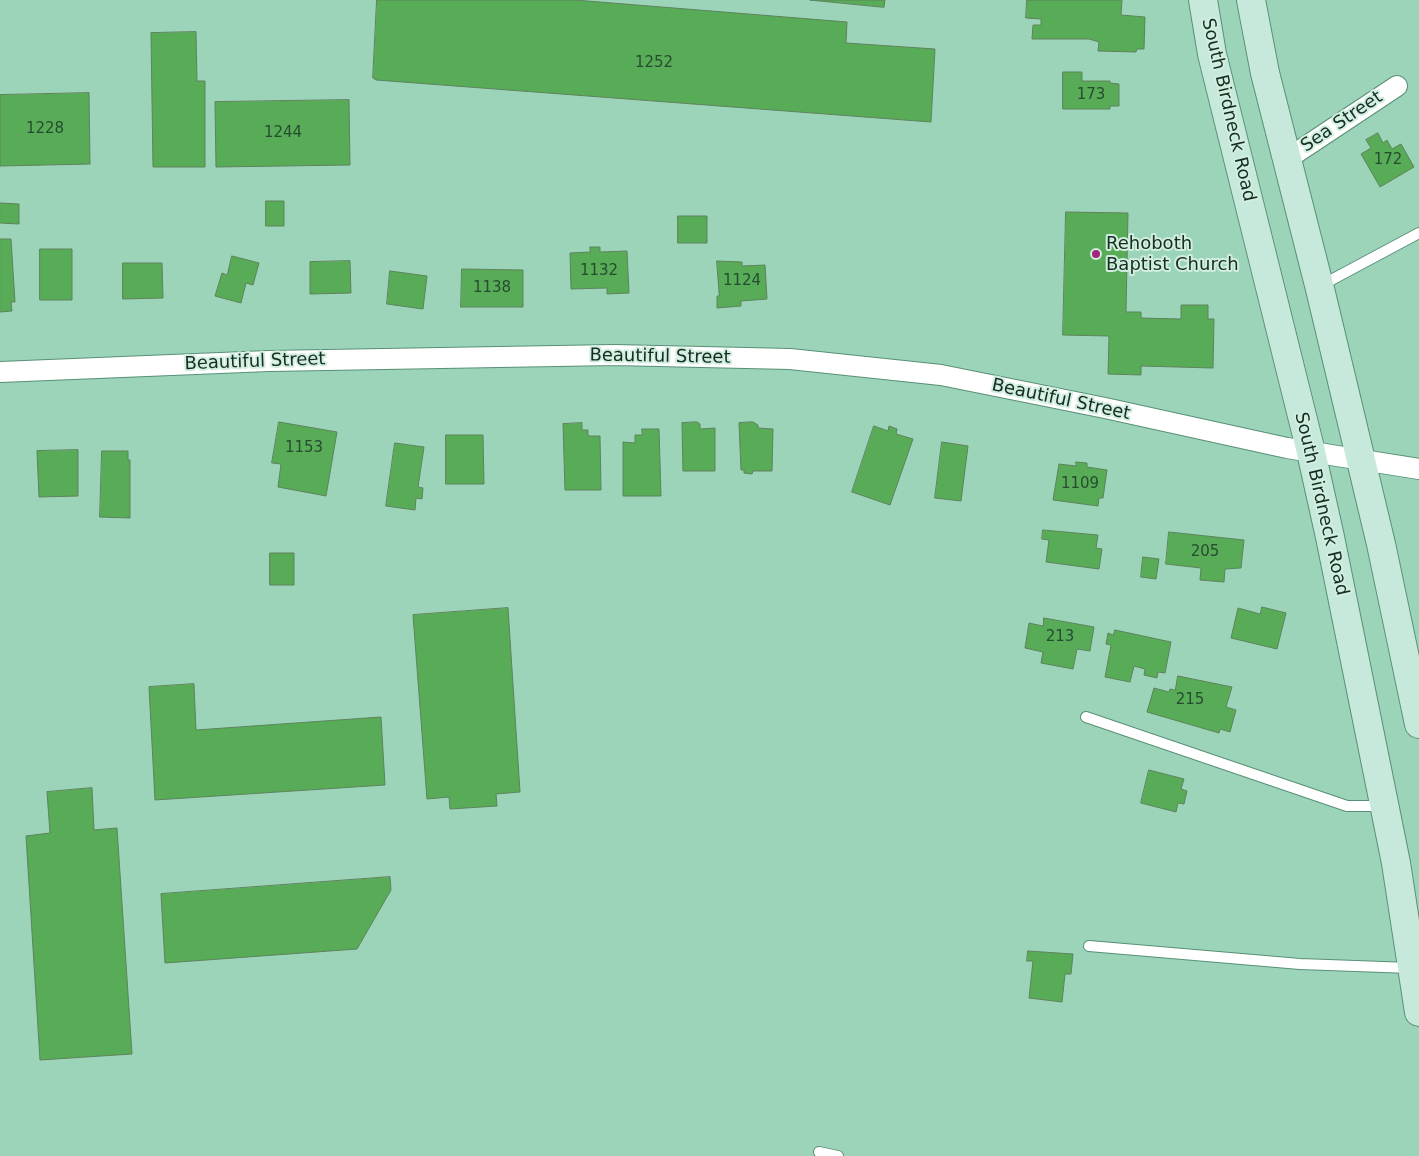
<!DOCTYPE html>
<style>
body{margin:0}
canvas{display:block;background:#9bd4b9}
</style>
<canvas width="1419" height="1156"></canvas>
<script>
const ctx = document.querySelector('canvas').getContext('2d');
ctx.lineJoin = 'round';
function paint(path, color) { ctx.fillStyle = color; ctx.fill(path, 'evenodd'); }
function strokePath(path, color, width, dash) { ctx.strokeStyle = color; ctx.lineWidth = width; ctx.lineCap = dash ? 'butt' : 'round'; ctx.setLineDash(dash || []); ctx.stroke(path); }
function drawText(font, color, halo, rows, align = 'center') {
  ctx.font = font + ' "DejaVu Sans",sans-serif'; ctx.lineWidth = 4; ctx.setLineDash([]); ctx.textBaseline = 'middle'; ctx.strokeStyle = halo; ctx.fillStyle = color; for (const [text, x, y, turn = 0] of rows) {
    ctx.save(); ctx.translate(x, y); ctx.rotate((+turn || 0) * Math.PI / 180); ctx.textAlign = isNaN(turn) ? turn : align; if (halo) ctx.strokeText(text, 0, 0); ctx.fillText(text, 0, 0); ctx.restore();
  }
}
const building = new Path2D(`
 M377,0H575L847,22L846,43L935,49L931,122L376,80L373,78Z
 M810,0H885L884,7Z
 M1027,0H1122L1121,15L1145,17L1144,49H1137L1136,52L1098,51L1099,42L1089,39H1032L1033,25H1041V19L1026,18Z
 M196,32L197,81H205V167H153L151,33Z
 M1063,72H1082V81H1110V83L1119,84V106H1110V109H1063Z
 M89,93L90,164L0,166V95Z
 M349,100L350,165L216,167L215,102Z
 M1378,133L1383,143L1387,140L1392,149L1401,144L1414,167L1380,187L1361,154L1371,148L1366,140Z
 M266,201H284V226H266Z
 M0,203L19,204V224L0,223Z
 M1066,212L1128,213L1126,312H1141V318L1181,319V305H1208V319H1214L1213,368L1141,366V375L1108,374L1109,336L1063,335Z
 M678,216H707V243H678Z
 M0,239H11L15,302H11L12,311L0,312Z
 M590,247H600V252L627,251L629,293L607,294V288L571,289L570,253L590,252Z
 M40,249H72V300H40Z
 M232,256L259,263L253,285L246,283L241,303L215,296L222,273L227,275Z
 M350,261L351,293L310,294V262Z
 M717,261L742,262V266L765,265L767,299L741,301V306L717,308V296H719Z
 M123,263H162L163,298L123,299Z
 M462,269L523,270V307H461Z
 M390,271L427,276L423,309L387,304Z
 M279,422L337,432L326,496L278,487L281,464L272,463Z
 M697,422L700,424V429L715,428V471H683L682,423Z
 M753,422L758,425V428L773,429L772,471H753L752,474L744,473V470H741L739,423Z
 M582,423V430H588V436H600L601,490H565L563,424Z
 M874,426L888,431L889,426L897,429L896,434L913,439L890,505L852,492Z
 M642,429H659L661,496H623V442L635,443V435H642Z
 M446,435H483L484,484H446Z
 M942,442L968,446L961,501L935,498Z
 M395,443L424,447L418,487L423,488L422,499L416,498L415,510L386,506Z
 M78,450V496L39,497L37,451Z
 M102,451H128V460H130V518L100,517Z
 M1076,462L1087,463V467L1107,470L1103,498H1099L1098,506L1053,500L1059,464L1076,466Z
 M1043,530L1098,535L1096,548L1102,549L1099,569L1046,562L1049,540L1042,539Z
 M1169,532L1244,540L1241,568L1225,569L1224,582L1200,580L1201,568L1166,564Z
 M270,553H294V585H270Z
 M1143,557L1159,559L1156,579L1141,577Z
 M1262,607L1286,613L1277,649L1231,638L1238,608L1260,614Z
 M508,608L520,792L496,794L497,806L450,809L449,797L427,799L413,615Z
 M1044,618L1094,627L1090,651L1077,649L1073,669L1041,663L1043,652L1025,648L1029,623L1043,626Z
 M1115,630L1171,642L1165,673L1158,672L1157,678L1144,675L1145,669L1134,666L1130,682L1105,677L1111,645L1106,644L1108,633L1113,635Z
 M1178,676L1232,687L1226,707L1236,710L1230,732L1220,729L1219,733L1147,712L1154,688L1169,692L1170,689L1175,690Z
 M194,684L196,730L381,717L385,785L155,800L149,687Z
 M1149,770L1184,779L1181,789L1187,791L1184,804L1178,803L1176,812L1141,803Z
 M92,788L94,830L117,828L132,1054L40,1060L26,836L50,833L47,792Z
 M390,877L391,890L357,949L165,963L161,894Z
 M1028,951L1073,954L1071,974H1065L1062,1002L1029,998L1033,961H1027Z`);
paint(building, '#58ab57');
strokePath(building, '#5e835c', 1);
const lane = new Path2D(`
 M1320,286L1419,233
 M1086,717L1347,806H1384
 M1089,946L1300,964L1411,968
 M819,1152L838,1156`);
const street = new Path2D(`
 M1287,159L1397,86
 M0,372L269,361L614,355L790,359L941,375L1105,408L1287,448L1419,469`);
const secondary = new Path2D(`
 M1203,0L1212,54L1311,452L1330,537L1396,863L1419,1012
 M1251,0L1265,73L1320,289L1381,544L1419,724`);
strokePath(lane, '#589076', 12);
strokePath(street, '#589076', 22);
strokePath(secondary, '#589076', 30);
strokePath(lane, '#fff', 10);
strokePath(street, '#fff', 20);
strokePath(secondary, '#c6e9db', 28);
for (const [x, y, r, color] of [
 [1096,254,5,"#a2277c"]
]) { const dot = new Path2D(); dot.arc(x, y, r, 0, 2 * Math.PI); ctx.fillStyle = color; ctx.fill(dot); strokePath(dot, '#d1eedf', 2); }
drawText('15px', '#264c30', null, [
 ["1252",654,63],
 ["173",1091,95],
 ["1228",45,129],
 ["1244",283,133],
 ["172",1388,160],
 ["1132",599,271],
 ["1124",742,281],
 ["1138",492,288],
 ["1153",304,448],
 ["1109",1080,484],
 ["205",1205,552],
 ["213",1060,637],
 ["215",1190,700]
]);
drawText('18px', '#162d23', '#d1eedf', [
 ["South Birdneck Road",1228,110,77],
 ["Sea Street",1342,122,-34],
 ["Beautiful Street",660,357,1],
 ["Beautiful Street",255,362,-2],
 ["Beautiful Street",1061,400,12],
 ["South Birdneck Road",1321,504,77]
]);
drawText('18px', '#162d23', '#d1eedf', [
 ["Rehoboth",1106,244],
 ["Baptist Church",1106,265]
], 'left');
</script>
